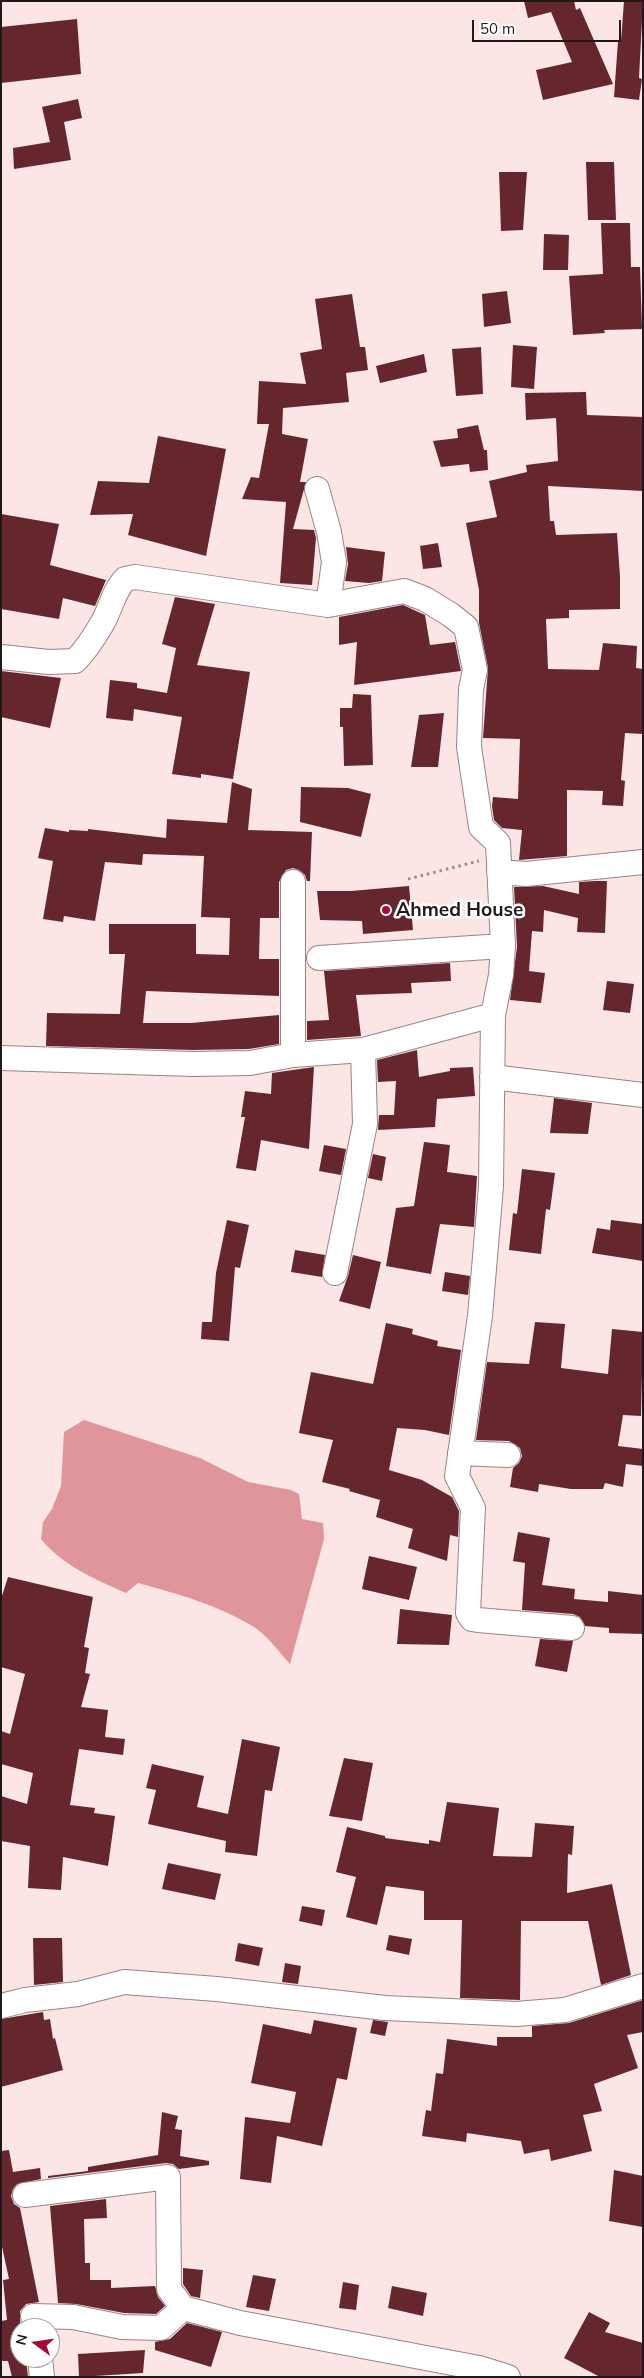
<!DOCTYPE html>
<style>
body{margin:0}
#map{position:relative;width:644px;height:2378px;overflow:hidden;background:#fbe5e5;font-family:Mulish,sans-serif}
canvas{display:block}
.frame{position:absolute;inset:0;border:2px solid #201819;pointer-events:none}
.north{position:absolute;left:10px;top:2318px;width:50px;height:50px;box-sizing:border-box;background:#fff;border:1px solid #a6a3a3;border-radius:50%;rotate:284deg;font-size:14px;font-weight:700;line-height:20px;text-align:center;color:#201819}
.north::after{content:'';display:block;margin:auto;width:18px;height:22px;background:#a50936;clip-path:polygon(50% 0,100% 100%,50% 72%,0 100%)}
.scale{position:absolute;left:472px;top:20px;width:149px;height:22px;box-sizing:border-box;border:2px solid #201819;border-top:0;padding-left:6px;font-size:15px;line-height:18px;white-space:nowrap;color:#201819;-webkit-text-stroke:4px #fff;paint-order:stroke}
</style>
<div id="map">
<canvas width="644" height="2378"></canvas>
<div class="frame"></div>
<div class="north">N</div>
<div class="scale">50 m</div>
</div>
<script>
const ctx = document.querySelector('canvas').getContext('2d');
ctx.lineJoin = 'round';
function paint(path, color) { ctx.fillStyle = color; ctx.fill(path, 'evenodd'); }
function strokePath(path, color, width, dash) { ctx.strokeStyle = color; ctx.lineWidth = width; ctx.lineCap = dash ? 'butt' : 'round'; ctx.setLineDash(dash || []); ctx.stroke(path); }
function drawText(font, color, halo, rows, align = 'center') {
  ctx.font = font + ' Mulish,sans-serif'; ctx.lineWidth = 5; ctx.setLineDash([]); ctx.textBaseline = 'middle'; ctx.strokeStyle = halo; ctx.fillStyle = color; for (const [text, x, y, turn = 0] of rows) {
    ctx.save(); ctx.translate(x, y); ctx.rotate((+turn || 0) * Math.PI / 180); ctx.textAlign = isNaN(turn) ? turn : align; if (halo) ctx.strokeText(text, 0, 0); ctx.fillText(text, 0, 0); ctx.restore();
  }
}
paint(new Path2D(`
 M84,1420L200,1458L248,1482L291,1490L299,1494L302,1519L323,1523L324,1539L290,1664C279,1652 268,1636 254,1627C220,1606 176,1593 138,1583L126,1593C95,1579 63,1566 41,1539L43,1522L52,1509L61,1486L64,1432Z`), '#e0959a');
paint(new Path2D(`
 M524,1H574L576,10L580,8L613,84L543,100L536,70L572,62L551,12L528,18Z
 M624,1H643L639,78L642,79L639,100L614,97L618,41H621Z
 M77,19L81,74L1,83V27Z
 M78,99L82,118L64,122L71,160L14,169L13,148L50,142L42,107Z
 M586,162H614L616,220H588Z
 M499,172H527L523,230L501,231Z
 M601,223H630L631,267H640L642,329L604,330L605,333L573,335L569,276L603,274Z
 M544,234L569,235L568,270H543Z
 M507,291L511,323L484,327L482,294Z
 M352,294L360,347H365L368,370L346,373L349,402L283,408L282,434L308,439L300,482H306L293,529L314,530L316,538L312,585L280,583L286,502L242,499L251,477L259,478L269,424H257L259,381L306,384L300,353L322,349L315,299Z
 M513,345L537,347L534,389L511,387Z
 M481,347L483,394L456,396L452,349Z
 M424,354L427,372L380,383L376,366Z
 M586,392L587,415L643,417V491L548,486L550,521H554L556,535L617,533L620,577V609L569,610V618L546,619L548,669L599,670L603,643L637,646L636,668L643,669V734L625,733L621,780L625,781L623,806L602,805L603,791L567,790V856L519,860L522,830L502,828L494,820L492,806L493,797L518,799L520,739L483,738L488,668L479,623V590L466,523L497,517L489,481L527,472L526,465L558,461L556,418L526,420L525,393Z
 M478,425L484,450H487L488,470L470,472L469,464L441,467L433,441L458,438L457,429Z
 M158,436L226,449L206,556L128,535L133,514L90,515L98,481L149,483Z
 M1,514L59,524L50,565L106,580L95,606L63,598L59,619L1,609Z
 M438,543L442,567L423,569L420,546Z
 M346,547L385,552L382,581L369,583L345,581L348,564Z
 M175,597L215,604L197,665L250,672L233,779L201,774V778L172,774L182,717L134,709L133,721L106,718L110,680L137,683V688L167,693L176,648L162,644Z
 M403,605L425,615L430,645L455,642L461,671L354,685L357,642L339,645V617Z
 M1,671L61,678L50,728L1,717Z
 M353,694L371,695L373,765L344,766L343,727H340V708H352Z
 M444,713L438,767H411L419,715Z
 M232,782L252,789L248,830L312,832L310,881H307L305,875L299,870L293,868L286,870L279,882V918H260L259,959H279V996L146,991L143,1023H191L279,1015V1044L249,1049L193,1050L46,1046L47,1013L120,1014L125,954H109V924H196V954L229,955L230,918L201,917L204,856L143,854L142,865L105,862L95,921L64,916L63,922L43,919L53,861L38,858L45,828L69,832V830L88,831V829L166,838L167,819L227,823Z
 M301,787L348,788L371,794L361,837L300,822Z
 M595,881H607L605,933L577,932L578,918L544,910L543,932L532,931L529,971L545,973L541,1003L510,1000L517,947L514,887L543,886L579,894V882Z
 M409,886L413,930L363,934L362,921L320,920L317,891H351Z
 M450,963L451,981L411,983L412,993L356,995L361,1036L307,1040V1021L329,1020L324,971Z
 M607,981L634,984L630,1013L603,1010Z
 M417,1050L419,1077L450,1071V1068L473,1067L475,1096L437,1099L435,1127L378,1130L379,1115H394L396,1081L378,1082L377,1060Z
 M314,1067L309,1149L261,1140L256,1171L236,1168L245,1117H241L245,1091L271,1094L272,1073Z
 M554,1098L592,1103L588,1134L550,1133Z
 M424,1142L450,1145L447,1172L477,1176L474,1227L440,1224L431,1274L386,1266L396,1208L414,1206Z
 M324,1145L346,1149L341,1175L319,1171Z
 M373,1154L386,1157L382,1181L368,1178Z
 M522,1169L555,1173L550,1210L546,1209L541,1254L509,1250L513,1213L517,1214Z
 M227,1220L249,1225L240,1268L235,1267L229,1341L201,1339L202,1322H212L216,1273Z
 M611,1220L643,1224V1261L592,1253L597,1228L610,1230Z
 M295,1250L325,1255L322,1277L291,1272Z
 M353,1255L381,1262L370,1309L339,1301L348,1276Z
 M445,1272L470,1276L468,1295L442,1291Z
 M535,1322L565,1324L561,1368L608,1374L612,1329L643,1332L641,1416L623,1415L618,1446L643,1449V1466L626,1464L623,1487L605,1483L603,1489H571L539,1484L538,1492L510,1487L513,1468L519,1463L522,1456L520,1448L509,1441L476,1440L487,1362L529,1364Z
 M386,1323L413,1329L412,1334L438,1341L437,1346L461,1350L449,1435L425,1430L397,1428L389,1470L422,1480L452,1497L459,1511L458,1537L450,1535L447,1561L408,1548L413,1529L376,1517L380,1500L349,1491L350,1489L322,1482L333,1440L299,1433L311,1372L373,1384Z
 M518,1532L550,1538L542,1585L575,1589L574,1599L608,1602V1591L643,1595V1634L609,1633V1628L585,1626L580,1617L573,1614L522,1610L525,1563L513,1561Z
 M369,1556L417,1567L409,1600L362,1589Z
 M8,1577L93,1597L84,1647L89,1648L85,1673L90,1674L81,1707L108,1710L105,1737L125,1739L123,1755L79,1749L70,1805L95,1808L94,1813L115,1816L108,1866L63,1857L61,1890L28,1888L30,1846L1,1841V1796L27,1804L33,1773L1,1764V1731L10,1734L25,1674L1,1667V1599Z
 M400,1609L452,1615L449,1645L397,1644Z
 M540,1639L573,1641L567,1672L535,1666Z
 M242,1739L280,1747L272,1791L265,1790L257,1856L225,1852L226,1841L148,1824L156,1790L146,1788L152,1764L204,1776L197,1807L228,1814Z
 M344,1758L373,1763L362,1821L329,1816Z
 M447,1802L499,1808L493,1856L532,1857L535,1823L574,1826L572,1855L568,1854L567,1893L612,1884L631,1975L601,1985L588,1921H521L520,2000L460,1998L462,1920H424V1891L386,1886L377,1925L346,1917L356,1877L336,1872L347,1827L385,1836V1838L429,1844V1840L440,1842Z
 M168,1863L221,1874L215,1900L162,1889Z
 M302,1906L325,1910L322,1926L299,1921Z
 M389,1935L412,1939L409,1955L386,1950Z
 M33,1938H62L63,1982L34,1985Z
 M238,1943L263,1948L259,1966L235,1961Z
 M285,1963L301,1966L298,1984L282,1982Z
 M643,2000V2032L627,2035L638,2068L594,2084L602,2111L583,2115L592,2151L551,2161L549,2149L524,2154L521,2141L467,2133L466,2142L422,2136L426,2110L431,2111L436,2073L443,2074L447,2039L497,2046V2037H532V2026L569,2023Z
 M43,2012L44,2020L50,2019L53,2039L55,2038L63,2070L1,2087V2019Z
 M314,2020L357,2028L347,2080L337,2078L322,2146L277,2136L271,2183L240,2179L245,2117L290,2123L296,2092L251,2083L263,2024L311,2034Z
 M373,2020L388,2022L385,2036L370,2033Z
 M162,2112L178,2116L175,2129L182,2130L180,2156L209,2161V2165L179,2169L173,2164L166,2163L48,2178V2176L88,2171V2167L158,2155Z
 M9,2150L13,2172L40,2168L41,2179L17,2184L13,2189L11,2196L14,2204L20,2208L39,2302L26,2304L20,2311V2358H26L28,2377H12L8,2361H1V2321L7,2320L3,2280L9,2279L1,2242V2151Z
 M614,2170L643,2176V2227L609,2221Z
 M106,2199L107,2218L84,2219L85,2263H90V2280H111V2288L155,2286L158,2297L165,2306L156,2314L124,2313L76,2304L58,2303L50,2206Z
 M183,2268L203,2270L200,2298L191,2296L183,2284Z
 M253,2275L276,2279L269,2311L246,2307Z
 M343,2282L359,2285L356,2310L339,2308Z
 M392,2286L427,2293L423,2316L388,2308Z
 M589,2312L610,2323L605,2332L643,2343V2377H600L564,2358Z
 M187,2323L222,2332L211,2367L155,2350V2342L170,2339Z
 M145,2350L143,2373L79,2377L78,2354Z`), '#65262e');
const minor = new Path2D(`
 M317,489L329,532L334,562L328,605
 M1,657L49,662L75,661C86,650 95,636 103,622C111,607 114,591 125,579L135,577L328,605L404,591L425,599L451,615L466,627L475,670L471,689L469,747L481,827L498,843L503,946L501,975L493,1015L491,1186L480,1316L457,1476L473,1508L468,1613L472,1619L478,1620L572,1628
 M499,872L526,874L643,862
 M319,958L503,946
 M293,1055V882
 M1,1058L193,1064L250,1063L293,1055L363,1050L493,1015
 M492,1077L643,1095
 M335,1273L365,1124L363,1050
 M460,1453L508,1455
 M1,2006L25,2000L78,1994L124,1982L217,1989L385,2008L516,2014L565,2010L643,1986
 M25,2195L168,2177L169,2289L183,2308L240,2323L479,2368
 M35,2328L33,2316L73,2317L122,2327L161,2328L183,2308
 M40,2358L42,2377
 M478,2377L479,2368L508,2377`);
strokePath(minor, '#998485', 26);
strokePath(new Path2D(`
 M408,879L479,861`), '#9b8b8b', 3, [2.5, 4]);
strokePath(minor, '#fff', 24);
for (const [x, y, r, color] of [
 [386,910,5,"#a50936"]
]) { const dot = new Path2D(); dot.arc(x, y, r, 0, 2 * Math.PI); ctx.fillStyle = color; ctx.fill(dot); strokePath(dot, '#fff', 2); }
drawText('bold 19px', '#201819', '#fff', [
 ["Ahmed House",396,910]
], 'left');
</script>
